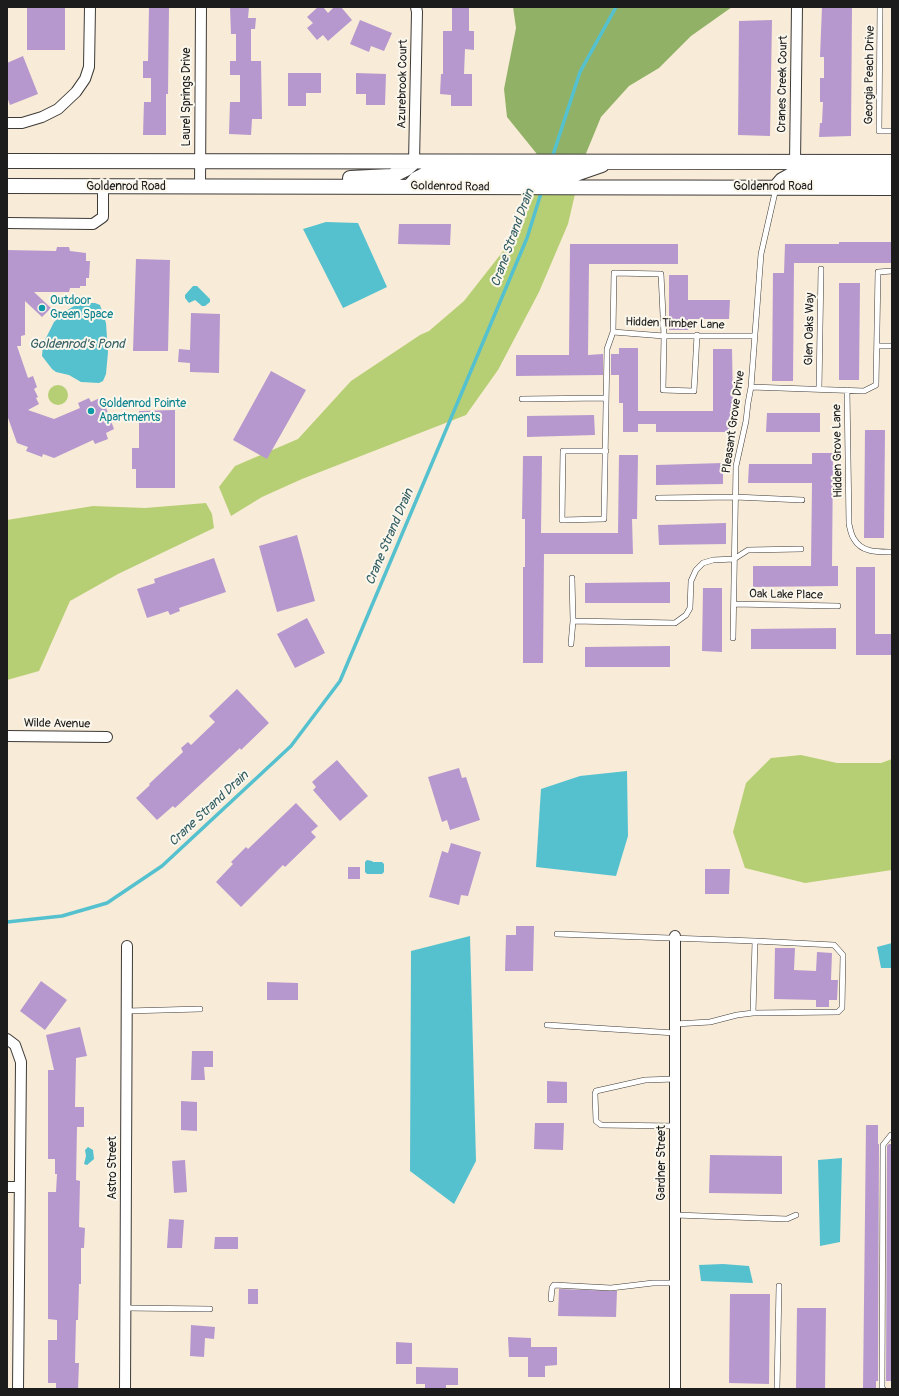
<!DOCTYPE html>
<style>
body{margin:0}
#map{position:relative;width:899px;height:1396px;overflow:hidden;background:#f8ebd7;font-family:Pangolin,sans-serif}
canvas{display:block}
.frame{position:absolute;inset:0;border:8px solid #1c1c1c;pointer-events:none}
</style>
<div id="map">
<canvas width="899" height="1396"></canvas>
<div class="frame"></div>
</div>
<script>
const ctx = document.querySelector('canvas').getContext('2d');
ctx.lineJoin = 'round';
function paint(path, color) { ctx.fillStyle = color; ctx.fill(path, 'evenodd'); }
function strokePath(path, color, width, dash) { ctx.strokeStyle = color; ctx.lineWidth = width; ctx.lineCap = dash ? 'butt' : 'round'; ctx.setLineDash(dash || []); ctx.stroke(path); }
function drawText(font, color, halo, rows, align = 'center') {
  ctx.font = font + ' Pangolin,sans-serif'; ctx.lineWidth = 4; ctx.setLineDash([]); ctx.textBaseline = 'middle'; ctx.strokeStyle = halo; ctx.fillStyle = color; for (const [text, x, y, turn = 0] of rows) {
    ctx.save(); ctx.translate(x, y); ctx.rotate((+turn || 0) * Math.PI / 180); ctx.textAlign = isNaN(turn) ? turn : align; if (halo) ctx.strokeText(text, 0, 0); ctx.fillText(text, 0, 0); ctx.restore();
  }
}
paint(new Path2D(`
 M535,190L575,194L568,224L539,292L498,370L466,415L302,479L262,497L231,516L219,487L235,466L298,439L351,381L420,335L429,331L464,301L522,227Z
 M48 395a10 10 0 1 1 20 0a10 10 0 1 1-20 0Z
 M206,503L212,514L214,528L118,574L70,601L39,671L7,680V520L93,506L145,508Z
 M801,755L837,763H881L892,759V870L805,883L745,868L733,832L746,783L771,758Z`), '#b7cf74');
paint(new Path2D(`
 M513,7H732L691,36L659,68L629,86L601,117L580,168L545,164L507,117L504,89L516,28Z`), '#91b266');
paint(new Path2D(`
 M326,222L358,223L387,287L343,308L303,229Z
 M193,286H197L210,299V302L205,306H202L195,300L189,303L185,298V295Z
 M84,303H95L100,305L106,323L108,352L106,374L103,381L99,383L81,382L69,375L56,372L52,369L42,356L43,344L54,322L66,311L74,306Z
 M627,771L628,836L616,876L536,867L541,789L580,776Z
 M367,860L372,861L373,862H382L384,864V872L382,874H367L365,872V862Z
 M470,936L476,1161L454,1204L410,1171L411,951Z
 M892,943V968H881L877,947Z
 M88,1147L93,1150L94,1159L87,1165L84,1164L86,1156L85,1150Z
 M842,1158L840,1242L820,1246L818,1160Z
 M723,1264L749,1266L753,1283L701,1281L699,1265Z`), '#55c1cf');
strokePath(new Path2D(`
 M552,158L580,72L616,7
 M7,922L62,916L107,903L162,866L291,746L340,681L527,238L542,190`), '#55c1cf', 3.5);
paint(new Path2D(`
 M27,7H65V50H27Z
 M149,7H169L168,94H166V135H143L144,102H151V78H143V61H148Z
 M230,7H249L248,18H256L255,29H251V61H261L262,119H252L251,135L229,134L230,102H240V75H230V61H236V34H231Z
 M318,7H323L328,13L334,7H341L352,20L328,41L323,35L317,40L307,28L313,23L307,17Z
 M452,7H469V31H474V50L465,49L464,74H472V106H451V95L440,94L441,74H443V31H452Z
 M822,7H852L851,136L819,137L820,123H822L823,102H820V78H824V57H820Z
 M360,20L392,33L384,51L371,46L369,52L350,44Z
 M772,20L770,136L738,135L739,21Z
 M23,56L38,94L10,105L7,97V63Z
 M288,73H321V93H306V106H288Z
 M356,73L386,74L385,105H366V94H356Z
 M399,224H451L450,245L398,244Z
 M839,242H892V263H794L793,381H772L773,273H784L785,244H839Z
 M570,244H678V264H589L588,355L603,354V375L516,376V355H569Z
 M57,247H69L70,251L86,253V261H90L89,278H86V286H80V288H70L69,292H34L51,308L42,317L25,301V335L21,336V346H17L28,378L33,376L37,387L34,389L38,397L36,398L39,404L28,410L54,419L80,408L78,403L89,398L91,402L102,397L114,429L106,433L108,439L95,444L93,440L54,458L43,454L42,457L26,451L28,447L17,443L7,415V250L56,251Z
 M136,259L170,260L168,351H133Z
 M669,275H688V300H730L729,319H688V330H669Z
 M839,283H860L859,380H839Z
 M191,313L220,314L219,373L190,372V363L178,362L179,349L190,350Z
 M619,348H638V411H713V349H732L733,404H731V432H656V424H638V432H623V403H619V375H611V354H619Z
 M271,371L306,390L267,459L233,440Z
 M175,410V488H136V469H132V448H139V411Z
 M767,413H820V432H766Z
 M594,415L595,435L527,437V416Z
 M865,430H885L884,538H864Z
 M812,453H833L832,566H838V586L753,587V566H811L812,483H748L749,464H812Z
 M619,455H638L637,519H632L633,554H544L543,663H523V567H525V519H522L523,456H542L541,533H618Z
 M723,463V484L656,485V465Z
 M726,523V544L659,545L658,525Z
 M297,535L315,601L277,612L259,546Z
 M214,558L226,592L179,608L180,611L170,615L168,611L147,618L137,589L155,583L154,579Z
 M856,567H875V634H892V655H856Z
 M670,582V603H585V583Z
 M703,588H722V652L702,651Z
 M307,618L325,653L295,668L277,634Z
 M836,628V649H751V629Z
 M670,646V667H585V647Z
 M237,689L269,723L241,750L240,748L175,808L173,806L157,820L136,798L150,785L149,784L183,752L181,748L188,742L191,745L215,722L209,716Z
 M337,760L368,796L340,821L313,790L316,787L312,782Z
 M459,768L462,778L466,777L480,820L450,830L447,820L442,822L428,777Z
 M296,803L318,826L311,832L316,837L285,867L283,865L241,907L216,882L233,864L231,862L246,847L248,849Z
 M451,843L481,852L468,896L461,895L459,905L429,897L442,851L448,853Z
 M348,867H360V879H348Z
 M705,869H730L729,894H705Z
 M516,926H534L533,971H505L506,935H516Z
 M775,948H795L794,970L816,971L817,952L832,953L831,980H838L837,1000H829V1007H816V1000L774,999Z
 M41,981L67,1000L45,1030L20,1011Z
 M267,982L298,983V1000H267Z
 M80,1027L87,1056L76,1058L75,1107H84V1127H77L76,1180L80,1181L79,1227L85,1228L84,1248H81V1284H79L78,1320H76L75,1363H79L78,1389H56V1383H48V1340H57V1320L48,1319V1192H56L57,1174H55V1159H48V1070H54L46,1035Z
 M192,1051H213V1067H204L205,1080H191Z
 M547,1081L567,1082V1103H547Z
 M181,1101L197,1102V1131L181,1130Z
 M535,1123H564L563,1150L534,1149Z
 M866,1125H878V1144H879L878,1381H876V1389H863Z
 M889,1144H892V1381H886L887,1146Z
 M710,1155L782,1156V1194L709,1193Z
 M185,1160L187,1192L174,1193L172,1161Z
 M169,1219L184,1220L182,1248H167Z
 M215,1237H238V1249H214Z
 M248,1289H258V1304H248Z
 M559,1289L617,1291L616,1317L558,1316Z
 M730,1294H770L769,1384L729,1383Z
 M797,1308H826L825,1389H796Z
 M191,1325L215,1327L214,1339L205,1338L204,1357L190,1356Z
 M508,1337L531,1338V1347H557V1365L545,1366V1377H528V1357H509Z
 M396,1342L412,1343V1364H396Z
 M416,1367L458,1368V1385H446V1389H425V1384H416Z`), '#b698ce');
const lane = new Path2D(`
 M880,7L879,131H892
 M613,332L614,273L661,274L664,336L663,390L694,391L697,335
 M877,346H892
 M751,387L864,391L876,385L878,272L892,271
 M819,389L821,269
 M847,390L849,524C850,528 851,535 854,539C862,553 878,552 892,552
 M522,399L606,398
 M606,451H563L562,520L604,519L607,349L613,332L664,336H755
 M658,498L735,497L802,500
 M734,604L838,606
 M573,621L675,623L686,615L690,608L691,581L696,570L703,563L713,560L734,559L748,550L801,549
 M733,638L736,466L746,421L748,403L751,387L761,254L776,188
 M571,644L573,621L572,578
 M557,934L755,941L753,1013L737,1015L710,1022L675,1024
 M127,1011L200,1009
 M753,1013L838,1012L842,1008L843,955L834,945L755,941
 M547,1025L675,1033
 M675,1126L601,1125L596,1121L595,1094L596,1091L645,1080L675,1079
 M675,1215L787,1219L796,1215
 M551,1299L552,1288L554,1285L611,1288L653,1283H675
 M126,1308L210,1309
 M777,1389L779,1286
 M883,1389H882L883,1145L891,1135H892`);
const street = new Path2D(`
 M7,123H22L42,117L58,109L76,92L85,79L89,67L90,7
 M414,162L417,12L416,7
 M795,162L797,7
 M200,187L201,7
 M7,223L93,224L103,217V187
 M7,736L107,737
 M7,1039L15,1045L21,1062L18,1389
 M7,1187H19
 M125,1389L127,946
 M675,1389V936`);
const secondary = new Path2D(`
 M7,161L892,162
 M350,178L392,176L406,169L414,162
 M7,186L892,188
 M409,187L416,179L428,173L576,174L602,165
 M776,187L782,180L791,175H892`);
strokePath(lane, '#3d3b38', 6);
strokePath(street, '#3d3b38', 12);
strokePath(secondary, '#3d3b38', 16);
strokePath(lane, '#fff', 5);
strokePath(street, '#fff', 10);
strokePath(secondary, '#fff', 14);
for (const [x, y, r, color] of [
 [42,308,4,"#0f9aa8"],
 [91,411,4,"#0f9aa8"]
]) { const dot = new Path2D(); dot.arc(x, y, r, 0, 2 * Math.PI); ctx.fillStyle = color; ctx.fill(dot); strokePath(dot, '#fbf7ec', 1.5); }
drawText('12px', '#1c1c1c', '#fbf7ec', [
 ["Georgia Peach Drive",870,75,-89],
 ["Azurebrook Court",403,84,-89],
 ["Cranes Creek Court",783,84,-89],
 ["Laurel Springs Drive",187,97,-90],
 ["Goldenrod Road",126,187],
 ["Goldenrod Road",450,187,1],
 ["Goldenrod Road",773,187],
 ["Hidden Timber Lane",675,324,2],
 ["Glen Oaks Way",810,329,-89],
 ["Pleasant Grove Drive",734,422,-82],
 ["Hidden Grove Lane",838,451,-91],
 ["Oak Lake Place",786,595,1],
 ["Wilde Avenue",57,724,1],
 ["Gardner Street",662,1163,-90],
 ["Astro Street",113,1168,-90]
]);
drawText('12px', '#0d838f', '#fbf7ec', [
 ["Outdoor",50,301],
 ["Green Space",50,315],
 ["Goldenrod Pointe",99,404],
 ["Apartments",99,418]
], 'left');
drawText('italic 13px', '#335e64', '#fbf7ec', [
 ["Crane Strand Drain",513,238,-70],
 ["Goldenrod's Pond",77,345],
 ["Crane Strand Drain",390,537,-67],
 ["Crane Strand Drain",209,809,-43]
]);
</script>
